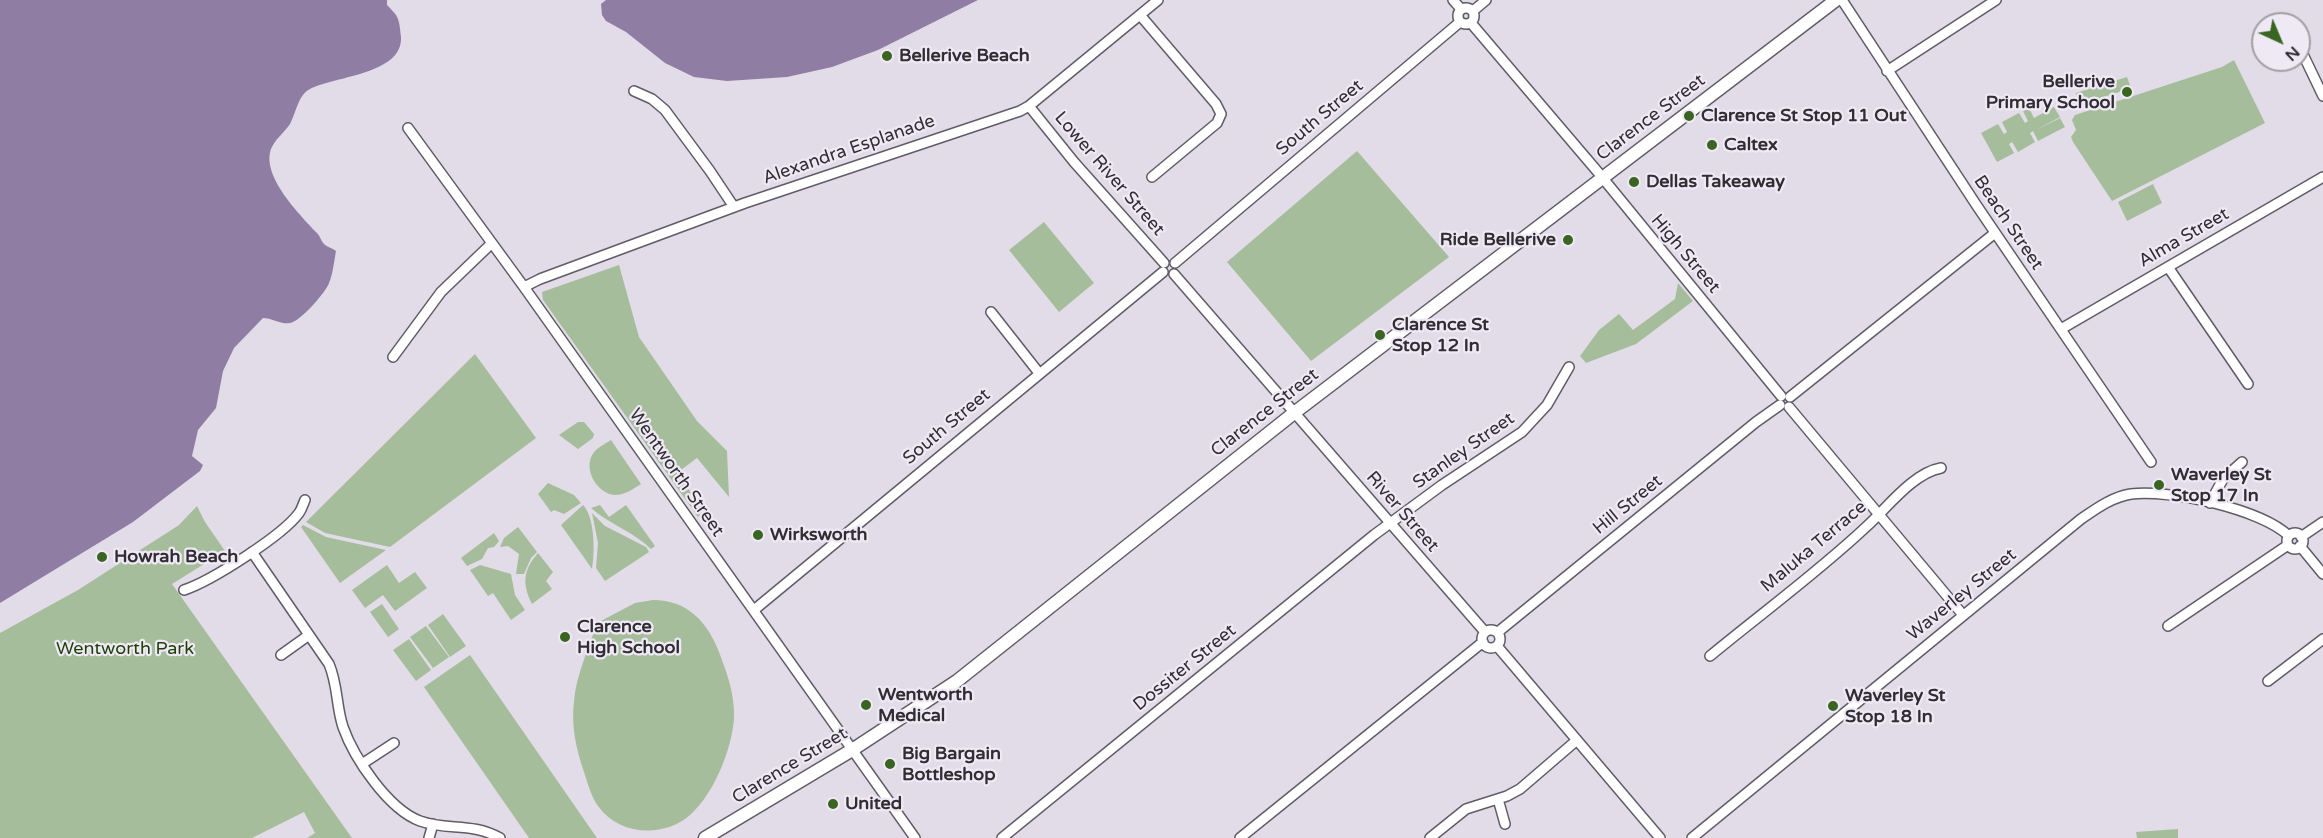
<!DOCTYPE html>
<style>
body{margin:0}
#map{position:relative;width:2323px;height:838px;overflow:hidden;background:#e1dce8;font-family:"Varela Round",sans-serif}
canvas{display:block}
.north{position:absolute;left:2251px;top:12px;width:60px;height:60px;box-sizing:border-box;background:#efe9f5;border:2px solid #a39ea7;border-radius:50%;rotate:136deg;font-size:16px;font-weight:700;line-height:24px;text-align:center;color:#302e32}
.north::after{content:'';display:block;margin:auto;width:21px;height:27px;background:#3a6421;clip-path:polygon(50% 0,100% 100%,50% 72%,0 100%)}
</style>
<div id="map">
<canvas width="2323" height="838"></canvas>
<div class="north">N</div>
</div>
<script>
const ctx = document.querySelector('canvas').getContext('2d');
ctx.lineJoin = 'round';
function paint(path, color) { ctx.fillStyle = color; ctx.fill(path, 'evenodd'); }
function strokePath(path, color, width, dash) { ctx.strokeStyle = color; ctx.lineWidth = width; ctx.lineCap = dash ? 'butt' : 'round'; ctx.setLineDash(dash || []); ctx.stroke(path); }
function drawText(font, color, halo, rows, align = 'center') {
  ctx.font = font + ' "Varela Round",sans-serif'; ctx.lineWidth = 4.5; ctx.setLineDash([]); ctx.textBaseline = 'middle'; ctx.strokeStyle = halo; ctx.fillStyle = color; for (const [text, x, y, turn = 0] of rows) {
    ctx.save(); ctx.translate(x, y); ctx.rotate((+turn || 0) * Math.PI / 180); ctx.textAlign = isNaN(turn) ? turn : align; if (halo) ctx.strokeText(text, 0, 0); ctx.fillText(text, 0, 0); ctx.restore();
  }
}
paint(new Path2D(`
 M2234,60L2265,123L2112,201L2073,142L2071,137L2076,130L2072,120L2075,115L2222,67Z
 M2127,77L2131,88L2079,105L2076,93Z
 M2054,107L2060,117L2036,130L2060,118L2065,127L2038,141L2033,131L2030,133L2035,142L2018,152L2012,142L2009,144L2014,153L1997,162L1981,133L1998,124L2004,134L2007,132L2002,122L2019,113L2025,123L2028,121L2023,111L2029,108L2034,118Z
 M1357,151L1449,257L1311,361L1227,262Z
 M2153,184L2162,203L2127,221L2118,202Z
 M1044,222L1094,283L1059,312L1009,250Z
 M619,265L639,337L697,421L727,451L729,497L697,458L677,473L704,511L698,517L543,300L542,292Z
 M1678,283L1693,301L1636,344L1586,363L1580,356L1599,330L1619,314L1633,330L1675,299Z
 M475,354L536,438L390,547L325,533L306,522Z
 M578,422H584L594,434L593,438L578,449L559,435Z
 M611,440L641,484C633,489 625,495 615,495C596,494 581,466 595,451C599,447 606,443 611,440Z
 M548,483L574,495L581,503L564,514L554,510L551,512L538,494Z
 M583,505C595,517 595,553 592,569L561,525Z
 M600,505L609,517L626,505L655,546L651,549C634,532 609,524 591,508Z
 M197,506L205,522L225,551L172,584L352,838H307L315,833L304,812L252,838H0V633L78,590L179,525Z
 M592,513L605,526L646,547L649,552L605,581L596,568L598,543Z
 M303,525L326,537L386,550L340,583L301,527Z
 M518,527L537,552L531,558L524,574H516L519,554L508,546L500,547L504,538Z
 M494,533L499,541L494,547L488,548L482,559L467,566L461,558Z
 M538,553L553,572L546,581L552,589L532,604C522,584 523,570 538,553Z
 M387,565L399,583L415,572L427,588L395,611L383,595L365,608L352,590Z
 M480,565L511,574L515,595L525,610L511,620L493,593L488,596L470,570Z
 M653,600C687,600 707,621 719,652C727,673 735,695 734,718C732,749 714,794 690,815C664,838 619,836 598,806C591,796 588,784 584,772C576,748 571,727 574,701C576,675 589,648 597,623L635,603Z
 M382,604L399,629L388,637L370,612Z
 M443,614L466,646L450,657L428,625Z
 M426,626L449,657L433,668L410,637Z
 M409,639L431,670L416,681L393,650Z
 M470,655L597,838H529L424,687Z
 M2178,829V838H2137L2136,832Z`), '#a6bd9b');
paint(new Path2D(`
 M0,0H387V5C390,8 393,11 396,15C400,21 400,30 401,37C403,74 336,76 310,89C298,95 296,113 290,124C284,133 275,139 271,149C261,176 300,215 317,233C320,236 321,241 324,244C327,247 332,248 336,251C334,261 333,274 329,283C326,292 300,322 290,323C282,325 272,318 263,318L234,348L223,371L216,408L198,430L192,456L203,465L200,471L133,522L0,603Z
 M606,0H978L878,50L832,67L787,77L727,81L694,77L665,63L626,32L606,21L602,15L601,4Z`), '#907da4');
const street = new Path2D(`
 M1453,0L1461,9
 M1842,0L1977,206L2151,462
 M1458 16a8 8 0 1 1 16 0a8 8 0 1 1-16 0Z
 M1473,11L1486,0
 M1140,15L1216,104L1221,114L1217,123L1152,177
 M1471,23L1597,171L1781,396
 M2299,46L2323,96
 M1887,71L1996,0
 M634,91L652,99L665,110L710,171L734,207
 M1029,106L1074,162L1164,263
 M408,128L524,287L915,838
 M1175,263L1460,22
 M2168,267L2248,384
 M1174,274L1485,632
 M524,287L540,279L745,203L1020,111L1029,106L1158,0
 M991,312L1039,373
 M2061,329L2323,177
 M393,357L441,292L492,243
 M1790,397L1995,233
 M1789,407L1963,615
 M2210,503L2223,479L2242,462
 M2287 541a8 8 0 1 1 16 0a8 8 0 1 1-16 0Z
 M2301,537L2323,522
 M2300,546L2323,574
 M252,552L329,664C338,685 336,706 343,727C354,758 388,809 420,821C448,831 471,822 500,838
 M184,590C211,581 282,536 299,513C302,509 303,504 305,500
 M754,610L1163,272
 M2168,626L2288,545
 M1482 639a9 9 0 1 1 18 0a9 9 0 1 1-18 0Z
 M1498,632L1756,422L1780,405
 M1497,646L1660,838
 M281,655L309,635
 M1710,656C1762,613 1817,573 1866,527C1887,508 1913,473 1941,468
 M2268,681L2323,639
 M362,764L394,743
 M1498,799L1505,824
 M429,838L433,824
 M1002,838L1374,535L1442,485L1522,432L1547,405L1569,367
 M1240,838L1483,642
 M1430,838L1466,809L1507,796L1520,789L1577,740
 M1692,838L2081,519C2097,508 2112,497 2131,494C2169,489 2261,509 2289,536`);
const secondary = new Path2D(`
 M705,838L852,750L957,681L1294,413L1836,0`);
strokePath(street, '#605c66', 12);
strokePath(secondary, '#605c66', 15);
strokePath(street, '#fff', 9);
strokePath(secondary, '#fff', 12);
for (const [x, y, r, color] of [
 [887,56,6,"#3a6421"],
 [2127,92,6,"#3a6421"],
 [1689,116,6,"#3a6421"],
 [1712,145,6,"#3a6421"],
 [1634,182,6,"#3a6421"],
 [1568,240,6,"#3a6421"],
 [1380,335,6,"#3a6421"],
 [2159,485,6,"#3a6421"],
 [758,535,6,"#3a6421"],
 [102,557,6,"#3a6421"],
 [565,637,6,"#3a6421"],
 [866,705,6,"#3a6421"],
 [1833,706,6,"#3a6421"],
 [890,764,6,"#3a6421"],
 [833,804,6,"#3a6421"]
]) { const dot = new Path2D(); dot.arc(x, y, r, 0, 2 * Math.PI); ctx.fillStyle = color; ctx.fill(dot); strokePath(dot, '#efe9f5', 2); }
drawText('bold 18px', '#302e32', '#efe9f5', [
 ["Bellerive Beach",899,56],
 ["Bellerive",2115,82,"right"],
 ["Primary School",2115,103,"right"],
 ["Clarence St Stop 11 Out",1701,116],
 ["Caltex",1724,145],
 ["Dellas Takeaway",1646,182],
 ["Ride Bellerive",1556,240,"right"],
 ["Clarence St",1392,325],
 ["Stop 12 In",1392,346],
 ["Waverley St",2171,475],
 ["Stop 17 In",2171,496],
 ["Wirksworth",770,535],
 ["Howrah Beach",114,557],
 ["Clarence",577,627],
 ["High School",577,648],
 ["Wentworth",878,695],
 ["Medical",878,716],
 ["Waverley St",1845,696],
 ["Stop 18 In",1845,717],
 ["Big Bargain",902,754],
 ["Bottleshop",902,775],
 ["United",845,804]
], 'left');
drawText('18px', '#302e32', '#efe9f5', [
 ["South Street",1320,118,-40],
 ["Clarence Street",1651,118,-37],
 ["Alexandra Esplanade",849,150,-19],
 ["Lower River Street",1109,174,49],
 ["Beach Street",2008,223,56],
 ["Alma Street",2184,238,-30],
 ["High Street",1685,254,50],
 ["Clarence Street",1265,413,-38],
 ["South Street",947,427,-40],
 ["Stanley Street",1464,451,-35],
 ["Wentworth Street",676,473,55],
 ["Hill Street",1628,505,-39],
 ["River Street",1402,512,49],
 ["Maluka Terrace",1814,547,-40],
 ["Waverley Street",1962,595,-39],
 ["Dossiter Street",1185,668,-39],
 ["Clarence Street",790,766,-31]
]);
drawText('18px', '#1e4006', '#efe9f5', [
 ["Wentworth Park",125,649]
]);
</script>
